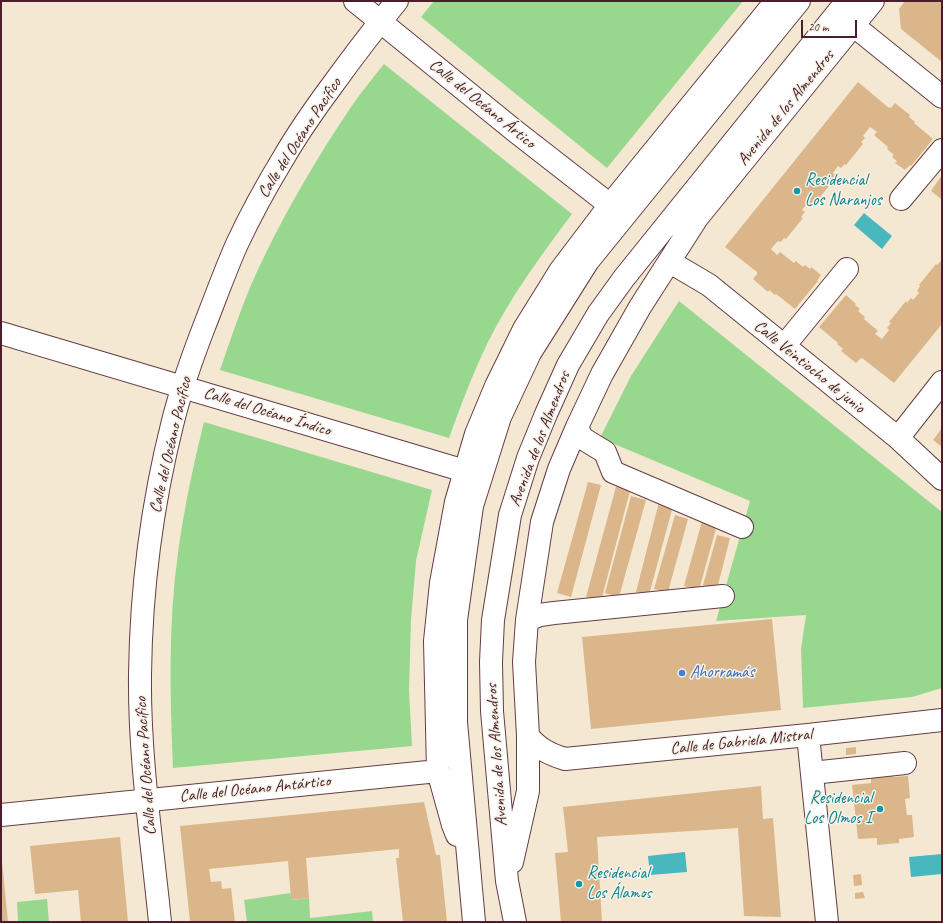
<!DOCTYPE html>
<meta charset="utf-8">
<style>
body{margin:0}
#map{position:relative;width:943px;height:923px;overflow:hidden;background:#f5e8d3;font-family:Caveat,sans-serif}
canvas{display:block}
.frame{position:absolute;inset:0;border:2px solid #4a1f2b;pointer-events:none}
.scale{position:absolute;left:801px;top:20px;width:56px;height:18px;box-sizing:border-box;border:2px solid #4a1f2b;border-top:0;padding-left:5px;font-size:12px;line-height:14px;white-space:nowrap;color:#4a1f2b;-webkit-text-stroke:3px #f7f3e8;paint-order:stroke}
</style>
<div id="map">
<canvas width="943" height="923"></canvas>
<div class="frame"></div>
<div class="scale">20 m</div>
</div>
<script>
const ctx = document.querySelector('canvas').getContext('2d');
ctx.lineJoin = 'round';
function paint(path, color) { ctx.fillStyle = color; ctx.fill(path, 'evenodd'); }
function strokePath(path, color, width, dash) { ctx.strokeStyle = color; ctx.lineWidth = width; ctx.lineCap = dash ? 'butt' : 'round'; ctx.setLineDash(dash || []); ctx.stroke(path); }
function drawText(font, color, halo, rows, align = 'center') {
  ctx.font = font + ' Caveat,sans-serif'; ctx.lineWidth = 3; ctx.setLineDash([]); ctx.textBaseline = 'middle'; ctx.strokeStyle = halo; ctx.fillStyle = color; for (const [text, x, y, turn = 0] of rows) {
    ctx.save(); ctx.translate(x, y); ctx.rotate((+turn || 0) * Math.PI / 180); ctx.textAlign = isNaN(turn) ? turn : align; if (halo) ctx.strokeText(text, 0, 0); ctx.fillText(text, 0, 0); ctx.restore();
  }
}
paint(new Path2D(`
 M434,1H743L607,168L421,17Z
 M384,64L572,214C542,254 511,296 488,342C473,373 461,405 449,438L220,370C233,333 245,295 263,259C288,207 318,156 351,107C361,92 373,78 384,64Z
 M679,301L942,512V688L912,697L803,708L801,649L806,615L716,621L750,501L600,438L631,376Z
 M204,422L432,490L416,561L411,620L409,691L412,746L173,768C170,697 168,624 178,553C184,509 193,466 204,422Z
 M290,893L292,900L309,898L310,918L372,911L373,922H247L244,900Z
 M47,899L49,922H18L17,902Z`), '#98d88e');
paint(new Path2D(`
 M864,213L892,236L882,249L854,225Z
 M685,852L687,872L650,875L648,856Z
 M942,854V874L911,877L909,857Z`), '#48b7be');
paint(new Path2D(`
 M905,1H942V62L901,29L899,9Z
 M858,82L889,108L890,107L891,108L895,103L910,115L909,117L915,122L914,123L933,139L911,166L910,165L905,170L895,163L897,161L892,157L894,155L887,149L888,147L874,135L877,132L870,127L863,136L865,138L861,142L863,144L846,165L845,164L841,168L838,166L833,173L835,175L831,180L833,181L816,202L815,201L811,205L808,203L802,210L805,212L801,217L803,218L786,239L784,238L781,242L778,241L771,249L777,255L780,252L794,263L796,261L803,267L805,265L810,269L811,267L821,275L817,281H818L795,309L776,294L775,295L769,290L768,292L753,279L757,274V272L725,247Z
 M942,175V197L941,199L931,191Z
 M941,261L942,324L894,383L862,358H861L856,363L841,351L843,349L837,344L838,343L819,327L846,295L856,304L855,305L860,309L858,311L865,317L864,319L878,331L875,334L882,339L889,330L887,328L891,323L889,322L906,301L907,303L911,298L913,300L919,293L917,291L920,286L919,285L936,264L937,265Z
 M942,428V447L933,440Z
 M588,482L601,485L571,597L557,593Z
 M617,483L631,487L601,601L586,597Z
 M631,496L646,500L619,597L605,593Z
 M659,502L673,506L649,595L636,592Z
 M675,515L688,519L668,592L654,589Z
 M702,521L717,525L699,590L684,586Z
 M717,535L730,538L717,589L703,585Z
 M772,619L781,710L591,729L582,637Z
 M856,747V754L846,755V748Z
 M892,773L893,777L908,776L910,798L905,799L907,815H912L914,837L899,839V843L877,845V838L858,839L852,785L871,783V776Z
 M761,786L763,819L773,818L781,917L744,916L738,828L597,837L602,922H561L555,853L568,852L563,807Z
 M424,802L436,855H440L447,922H403L396,858H399V849L306,858L309,898L291,900L288,861L209,869L211,882L221,881L222,889L231,888L235,922H190L180,826Z
 M120,837L128,922H81L78,890L35,894L30,846Z
 M2,861L8,922H1V862Z
 M861,874L862,885L854,886L853,875Z
 M863,892L865,898L855,899V893Z`), '#dab68a');
const minor = new Path2D(`
 M355,1L515,131L610,205
 M854,26L942,97
 M901,199L942,150
 M670,262L709,285L898,438L942,479
 M1,333L465,471
 M784,346L847,269
 M577,427L582,438L605,452L613,472L742,527
 M898,438L942,382
 M527,620L540,615L554,613L723,596
 M808,735L827,922
 M528,736C539,749 549,754 565,759L808,735L942,720
 M812,773L905,763
 M1,815L438,771
 M457,835L453,825L438,771L435,641L441,583L456,502L476,434L496,386L524,329L560,271L610,205L776,1
 M512,862L528,791V736L524,662L527,620L542,522L559,469L577,427L602,374L640,307L697,218L873,1
 M160,922C152,841 139,757 140,675C141,590 152,504 173,421C181,389 192,358 204,327C215,299 225,271 237,244C251,214 267,185 284,157C298,133 314,110 331,87C352,58 374,29 397,1
 M474,922L456,722V620L472,506L500,417L530,353L588,261L799,1
 M515,922L507,881L492,711L491,662L493,620L510,515L528,458L546,414L568,365L598,314L624,278L847,1`);
strokePath(minor, '#643d44', 24);
strokePath(minor, '#fff', 22);
for (const [x, y, r, color] of [
 [797,191,4,"#0f9aa8"],
 [682,673,4,"#3f7fe0"],
 [880,809,4,"#0f9aa8"],
 [579,884,4,"#0f9aa8"]
]) { const dot = new Path2D(); dot.arc(x, y, r, 0, 2 * Math.PI); ctx.fillStyle = color; ctx.fill(dot); strokePath(dot, '#f7f3e8', 1.5); }
drawText('17px', '#4a1f2b', '#f7f3e8', [
 ["Calle del Océano Ártico",482,104,39],
 ["Avenida de los Almendros",786,108,-51],
 ["Calle del Océano Pacífico",300,138,-57],
 ["Calle Veintiocho de junio",809,367,39],
 ["Calle del Océano Índico",267,412,17],
 ["Avenida de los Almendros",540,439,-69],
 ["Calle del Océano Pacífico",171,445,-77],
 ["Calle de Gabriela Mistral",741,742,-6],
 ["Avenida de los Almendros",497,755,-94],
 ["Calle del Océano Pacífico",146,766,-94],
 ["Calle del Océano Antártico",255,789,-6]
]);
drawText('17px', '#0d838f', '#f7f3e8', [
 ["Residencial",805,181],
 ["Los Naranjos",805,201],
 ["Residencial",872,799,"right"],
 ["Los Olmos I",872,819,"right"],
 ["Residencial",587,874],
 ["Los Álamos",587,894]
], 'left');
drawText('17px', '#366cbe', '#f7f3e8', [
 ["Ahorramás",690,673]
], 'left');
</script>
